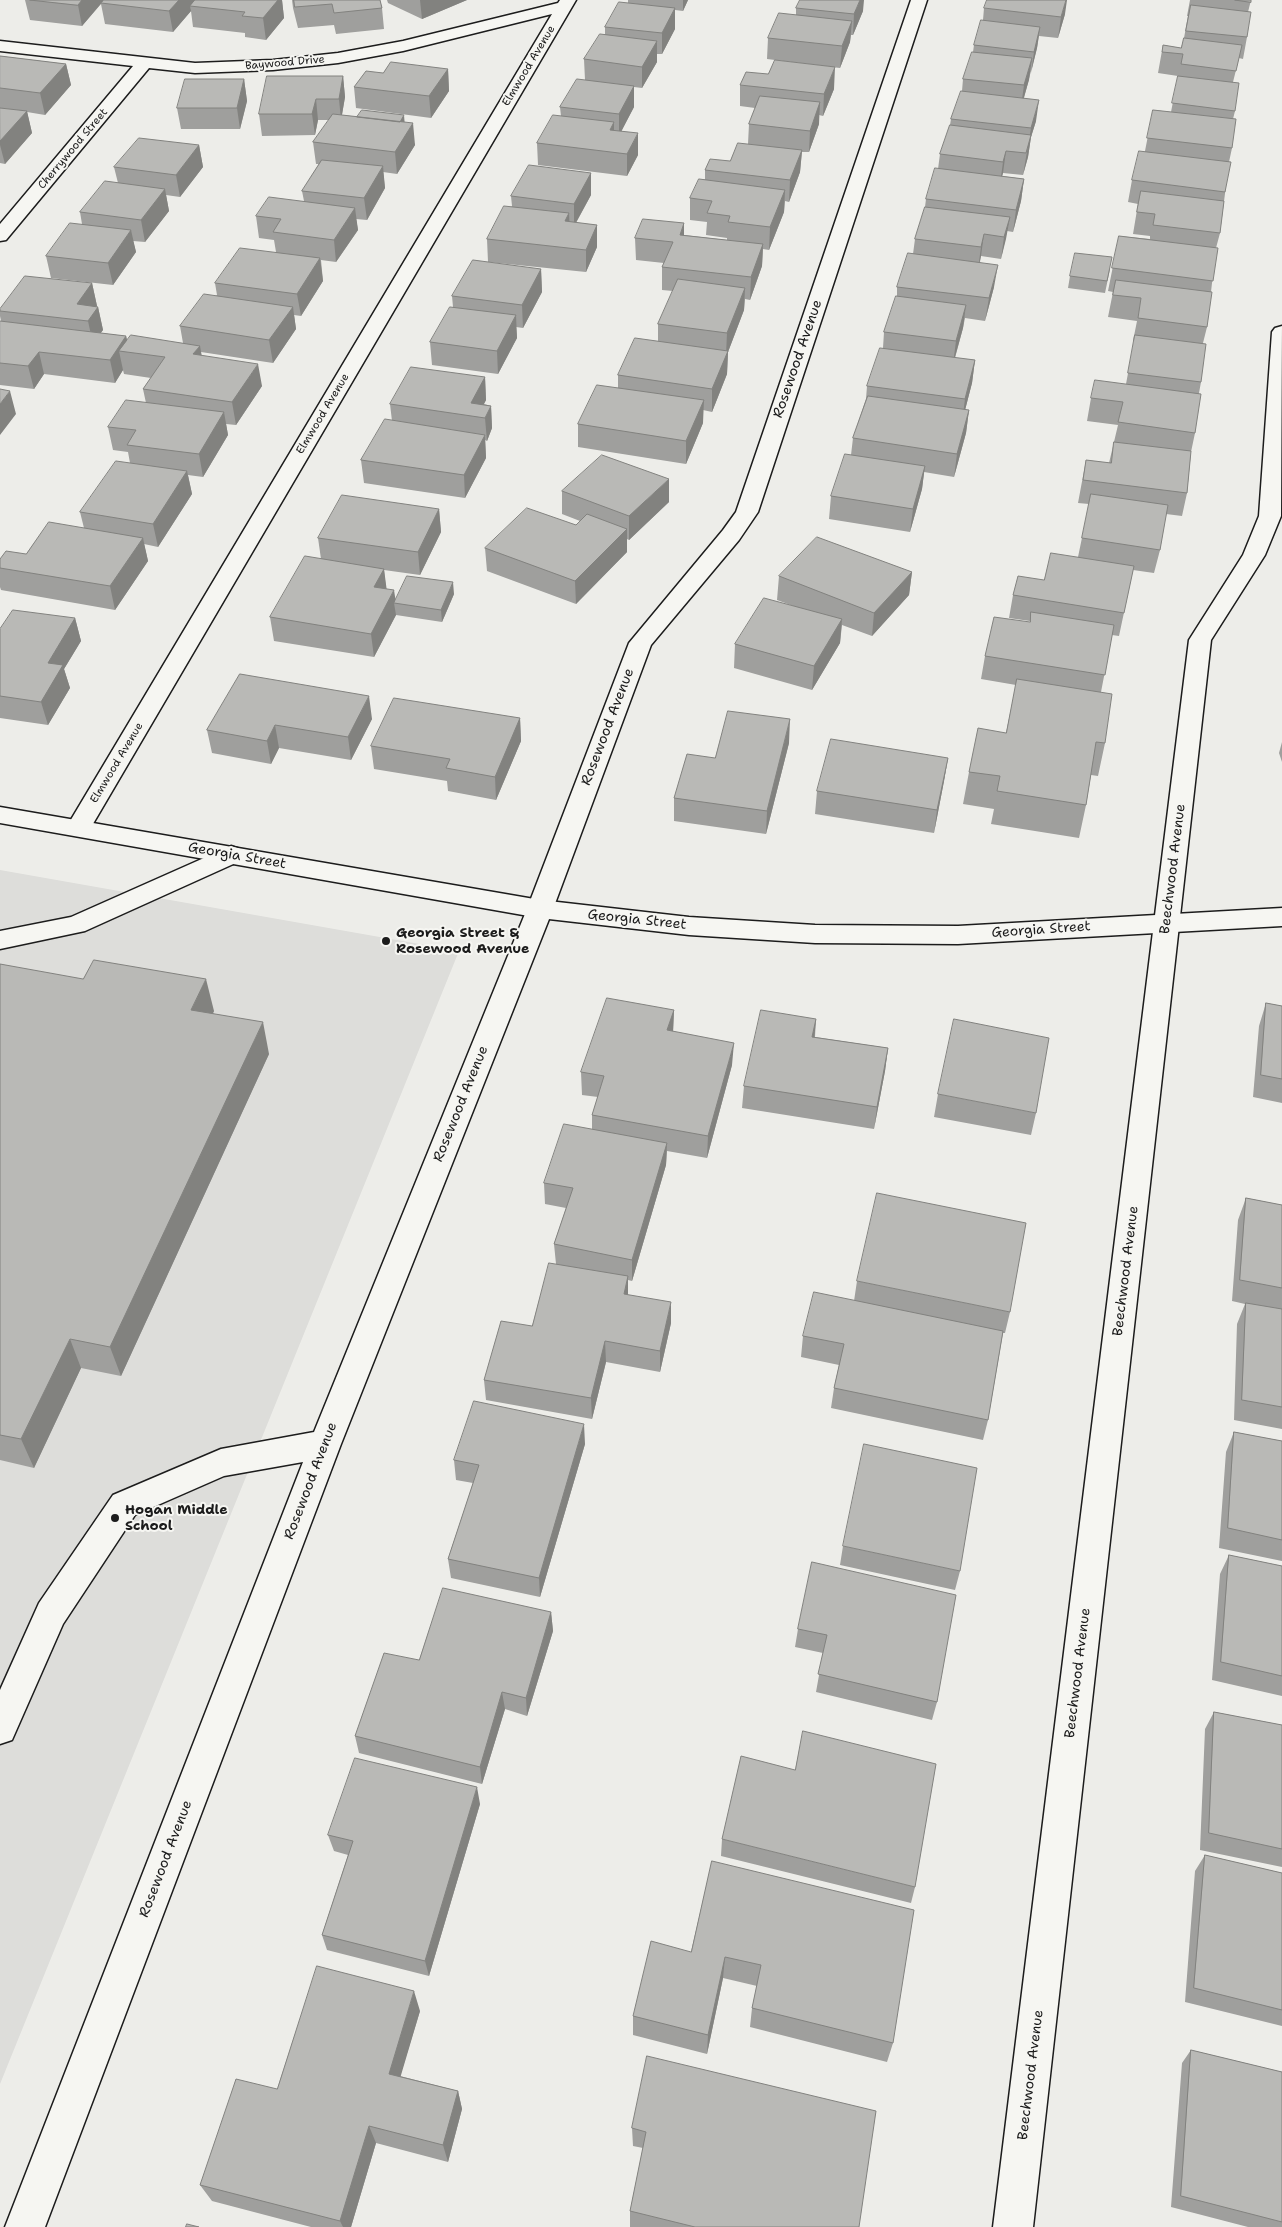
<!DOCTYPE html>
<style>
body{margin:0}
canvas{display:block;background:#edede9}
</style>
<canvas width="1282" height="2227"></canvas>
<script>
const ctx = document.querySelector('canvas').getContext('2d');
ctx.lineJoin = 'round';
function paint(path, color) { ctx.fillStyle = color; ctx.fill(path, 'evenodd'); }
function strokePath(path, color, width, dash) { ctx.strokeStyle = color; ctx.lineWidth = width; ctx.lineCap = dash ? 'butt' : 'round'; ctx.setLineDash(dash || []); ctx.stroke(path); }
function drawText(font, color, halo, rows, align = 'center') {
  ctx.font = font + ' "Shantell Sans",sans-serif'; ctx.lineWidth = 4; ctx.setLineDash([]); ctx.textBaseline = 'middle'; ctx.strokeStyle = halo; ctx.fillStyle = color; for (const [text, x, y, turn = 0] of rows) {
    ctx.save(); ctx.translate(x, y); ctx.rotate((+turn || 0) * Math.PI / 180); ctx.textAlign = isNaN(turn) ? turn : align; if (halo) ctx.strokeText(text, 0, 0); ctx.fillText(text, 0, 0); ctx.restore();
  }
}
paint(new Path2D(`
 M0,870L459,951L0,2084Z`), '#ddddda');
const minor = new Path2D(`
 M560,0H576L87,834L78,836L69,834L66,828L552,14L403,51L338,63L273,70L195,73L149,68L6,240L0,241V224L133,66L0,51V41L195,63L273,60L338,53L403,41L558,3Z
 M911,0H927L758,512L739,540L651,645L553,909L341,1444L45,2227H5L303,1462L224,1476L135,1515L63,1624L12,1740L0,1744V1690L39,1603L113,1495L221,1449L314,1432L527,909L629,643L723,530L736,512Z
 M1282,326L1281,516L1265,555L1211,640L1033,2227H993L1189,640L1243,555L1259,516L1272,332L1275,328Z
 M231,846L240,849L243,855L240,861L85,931L0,949V931L71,917Z`);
const major = new Path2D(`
 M0,807L540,900L689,917L815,925L958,926L1282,908V926L958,944L815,943L689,935L540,918L0,823Z`);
strokePath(minor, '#1c1c1c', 3);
strokePath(major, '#1c1c1c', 3);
paint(minor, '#f6f6f2');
paint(major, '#f6f6f2');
paint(new Path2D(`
 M25,0H282L284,18L266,40L245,37V33L193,27L191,11L173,32L105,24L101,4L82,26L30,20Z
 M292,0H380L382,8L384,29L336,34L334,25L298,28L293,8Z
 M387,0H467L422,19L388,3Z
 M628,0H688L683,11L675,10V29L662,54H657V62L642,88L634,87V107L621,131L638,155L627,176L538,165L537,143L561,116L560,107L585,80L584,59L605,34V27L628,3Z
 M1190,0H1251L1248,12L1247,37L1243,59L1239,58L1233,82L1235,111L1233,119L1232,148L1229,162L1220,233L1216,248L1207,327L1203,343L1201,382L1199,393L1195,433L1191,452L1187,493L1182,516L1166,514L1160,550L1154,573L1133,570L1119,636L1112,635L1101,692L1105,743L1098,776L1091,775L1086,805L1079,838L991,824L994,809L963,804L969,772L1006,733L1016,685L981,679L985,656L1030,622V621L1009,618L1013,595L1044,580L1078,557L1089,504L1078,503L1086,460L1109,463L1118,425L1087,421L1091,398L1126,384L1134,341H1133L1137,321L1108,317L1113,292L1108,291L1119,236L1150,239V236L1133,234L1138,204L1128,202L1132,180L1145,151L1153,110L1171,112L1178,76L1158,73L1163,45L1181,48L1184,38L1188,16H1187Z
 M796,8L863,11L853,35H851L850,42L840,68L767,59L768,38L796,15Z
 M984,8L1065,14L1058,38L1039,36L1037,48L1024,98L1036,121L1031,137L1028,157L1023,175L1003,173L1002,176L1024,179L1021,201L1013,232L1007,231L1001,259L981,256L980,262L994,287L985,321L965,318L963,328L955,358L975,360L972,383L965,410H969L966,433L954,477L924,472L922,489L910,532L829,519L831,496L851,455L853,438L866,399L867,386L883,348L884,332L897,296V287L913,254L915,239L925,207L926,199L938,169L940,154L950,125L951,119L962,91L963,79L973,52L974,45L983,20Z
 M0,56L66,64L71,85L45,115L27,112L32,133L5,164L0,163Z
 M448,69L449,91L431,118L356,108L354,87L383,73Z
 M343,76L345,97L342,115L405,122L415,145L397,174L383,172L385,188L367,220L356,219L358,230L336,262L321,260L323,281L301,316L294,315L296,329L273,363L201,352V355L262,386L236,425L226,424L228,435L203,477L188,475L192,494L158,547L144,544L148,561L115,610L1,590L0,587V559L26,554L84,528L80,512L130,463L128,452L113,450L108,427L146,403L143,389L151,378L124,374L123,370L115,383L44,374L34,389L0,385V321H1L0,316V309L92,283L97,306L96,307H98L103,330L100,333L126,336L127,340L183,343L180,326L217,295L215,283L276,252L274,240L259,238L256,216L304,201L302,191L319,164H316L313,142L329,120H318L315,135L262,136L259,114Z
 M244,79L247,101L240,129H181L177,108Z
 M740,85L834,89L823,116L819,115V124L809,152H802L800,172L789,202L785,201L784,212L769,250L763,249L762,266L750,300L745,299L744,310L728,352L727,374L712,412L703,410V423L686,464L578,447V424L618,388V375L658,341V324L673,291L662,290V267L664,263L636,260L635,238L684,223V235L727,240V238L706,235L707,222L690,220V198L705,179V170L730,161L748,144L749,124L755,108L740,106Z
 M199,145L203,167L180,197L166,195L169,211L145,242L133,241L136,252L113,285L51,278L46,256L82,224L80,212L118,183L114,167Z
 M591,173V195L576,223L597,225V247L586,272L488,262L487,239L512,206L511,196Z
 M541,269L542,292L523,328L516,327L517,338L498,374L432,365L430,342L453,307L452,296Z
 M1110,269L1105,293L1068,288L1070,276Z
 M485,377L486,400L484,404L491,406L492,428L487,441L485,440L486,458L465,498L364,483L361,460L392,421L390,404Z
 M562,491L669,502L629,540L627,539V552L576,604L487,571L485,548L576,525L580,521L562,514Z
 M439,509L441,532L420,575L384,570L386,589L395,601L454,594L442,622L396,615L374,657L274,641L270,617L321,559L318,538Z
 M912,572L909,595L872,636L842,625L840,643L812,690L734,668L735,644L796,607L777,600L779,576Z
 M75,618L81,641L64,669L70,688L48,725L0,718V629Z
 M240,674L372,719L351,760L279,748L271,764L212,753L207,730Z
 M520,718L521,741L496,800L448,791L447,781L374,769L371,746Z
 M1282,742V762L1279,753Z
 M789,743L766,834L674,821V798L715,758Z
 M948,758L944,781L934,833L815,814L817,791Z
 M0,964L214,1011L213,1013L269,1054L121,1376L81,1368L34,1468L0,1460Z
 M1266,1003L1282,1006V1103L1253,1097L1259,1026Z
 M674,1010L673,1031L732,1065L707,1158L667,1151L666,1165L632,1281L628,1280V1295L671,1323L660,1372L606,1362L592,1419L486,1400L484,1380L532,1326L556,1264L554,1244L566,1208L545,1204L544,1183L592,1129V1115L598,1097L582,1095L581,1072Z
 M816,1019L815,1037L888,1048L885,1071L874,1129L742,1108L744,1086Z
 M938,1094L1036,1113L1031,1135L934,1117Z
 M1246,1198L1282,1205V1429L1234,1420L1237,1324L1245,1304L1232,1301L1238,1220Z
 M857,1281L1010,1312L1005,1333H1003L988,1420L983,1440L831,1408L834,1388L839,1365L801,1357L803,1336L854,1301Z
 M1234,1432L1282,1441V1561L1219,1548L1226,1452Z
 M585,1444L540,1597L451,1578L448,1559L473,1483L456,1480L454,1460Z
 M843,1546L960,1571L955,1590L840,1565Z
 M1229,1555L1282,1566V1696L1212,1680L1220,1574Z
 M812,1562L937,1702L932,1720L816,1692L823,1653L795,1647L798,1629Z
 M551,1612L553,1631L527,1716L505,1709L482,1784L359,1753L355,1736L419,1660Z
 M1214,1712L1282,1725V1867L1200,1850L1205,1729Z
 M480,1804L429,1976L327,1950L322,1935L348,1855L334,1851L328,1835Z
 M722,1839L915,1887L911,1903L721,1856Z
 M1205,1855L1282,1873V2026L1185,2002L1195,1871Z
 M712,1861L893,2043L887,2062L750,2027L752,2008L757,1986L723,1978L707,2054L633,2035V2016L691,1952Z
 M420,2011L400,2076L458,2091L462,2109L448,2162L376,2143L351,2227H311L212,2201L200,2185L277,2089Z
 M1191,2050L1282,2072V2227H1248L1171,2207L1182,2063Z
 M647,2056L859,2227H630V2211L643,2148L633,2146L632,2128Z`), '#9f9f9d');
paint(new Path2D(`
 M82,0H104L82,26L78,5Z
 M179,0H200L190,6L191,11L173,32L169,11Z
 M278,0H282L284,18L266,40L263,18Z
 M420,0H467L422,19Z
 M683,0H688L683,11Z
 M860,0H864L863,11L853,35L854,14Z
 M1066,0H1067L1065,14L1058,38L1061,17Z
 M675,8V29L662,54V33Z
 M852,21L850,42L840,68L842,46Z
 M1040,27L1037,48L1031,73L1034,52Z
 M657,41V62L642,88V67Z
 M1032,58L1029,80L1021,107L1024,85Z
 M66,64L71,85L45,115L40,93Z
 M835,67L834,89L823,116L824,94Z
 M448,69L449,91L431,118L429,96Z
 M343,76L345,97L341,120L339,99Z
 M244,79L247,101L240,129L237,108Z
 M634,86V107L619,136V114Z
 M316,99L318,120L315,135L312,114Z
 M1039,100L1036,121L1031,137L1028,157L1023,175L1031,128Z
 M820,102L819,124L809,152L810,131Z
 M27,111L32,133L5,164L0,145V141Z
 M404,115L405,127L396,128Z
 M614,122V144L610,130Z
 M413,123L415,145L397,174L395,152Z
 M638,133V155L627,176V154Z
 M199,145L203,167L180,197L176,175Z
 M802,150L800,172L789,202L790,180Z
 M1006,151L1003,173L1000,184L1003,162Z
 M383,166L385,188L367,220L364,198Z
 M591,173V195L574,226V204Z
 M1024,179L1021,201L1013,232L1016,210Z
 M165,189L169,211L145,242L141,220Z
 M785,190L784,212L769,250L770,227Z
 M355,208L358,230L336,262L334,240Z
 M569,213L570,235L565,221Z
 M1010,217L1006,239L1001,259L1004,237Z
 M684,223V246L680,235Z
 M597,225V247L586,272V250Z
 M131,230L136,252L113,285L108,263Z
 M984,234L981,256L978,269L981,247Z
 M763,244L762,266L750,300L751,277Z
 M320,258L323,281L301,316L297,294Z
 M998,265L994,287L985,321L989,298Z
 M541,269L542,292L523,328L522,305Z
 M92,283L97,306L87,321L77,304Z
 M745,288L744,310L728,352L727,374L712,412V389L726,355L727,333Z
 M966,305L963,328L953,364L956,341Z
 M98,307L103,330L93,344L88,321Z
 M293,307L296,329L273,363L269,340Z
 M516,315L517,338L498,374L497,351Z
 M126,336L130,352L119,351L123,370L115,383L110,360Z
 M200,346L204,368L193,354Z
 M39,352L44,374L34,389L28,366Z
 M975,360L972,383L962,422L965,399Z
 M258,364L262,386L236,425L232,402Z
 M485,377L486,400L477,417L471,403Z
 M10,391L16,414L0,435V404Z
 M704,400L703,423L686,464V441Z
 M491,406L492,428L487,441L485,418Z
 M969,410L966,433L954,477L957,454Z
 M224,412L228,435L203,477L199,454Z
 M485,435L486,458L465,498L464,475Z
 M925,466L922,489L910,532L913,509Z
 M187,471L192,494L158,547L153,524Z
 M669,479V502L629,540V516Z
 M439,509L441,532L420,575L418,552Z
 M627,529V552L576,604L575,581Z
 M143,538L148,561L115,610L110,586Z
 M384,569L387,592L374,587Z
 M912,572L909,595L872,636L874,613Z
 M453,582L454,594L442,622L441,610Z
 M394,590L396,603H394L396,615L374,657L371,634Z
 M75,618L81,641L64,669L70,688L48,725L41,702L48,663Z
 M842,619L840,643L812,690L814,666Z
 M369,696L372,719L351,760L348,737Z
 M520,718L521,741L496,800L495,777Z
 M790,719L789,743L766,834L767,811Z
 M275,725L279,748L271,764L267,741Z
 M948,758L944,781L934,833L937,810Z
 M206,979L214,1011L199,1041L191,1010Z
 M674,1010L673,1033L667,1030Z
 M816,1019L814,1041L812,1037Z
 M263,1022L269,1054L121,1376L110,1347Z
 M734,1043L732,1065L707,1158L708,1136Z
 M888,1048L885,1071L874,1129L877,1107Z
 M667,1143L666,1165L632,1281V1260Z
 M628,1276V1298L624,1294Z
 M671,1302V1323L660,1372V1351Z
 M70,1339L81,1368L34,1468L21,1439Z
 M605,1341L606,1362L592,1419L591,1398Z
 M584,1424L585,1444L540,1597L539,1578Z
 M551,1612L553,1631L527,1716L526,1698Z
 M502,1692L505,1709L482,1784L480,1767Z
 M477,1787L480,1804L429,1976L425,1961Z
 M725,1957L723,1978L707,2054L708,2035Z
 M414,1991L420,2011L396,2092L389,2074Z
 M458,2091L462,2109L448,2162L443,2145Z
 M369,2126L376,2143L351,2227H343L340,2221Z`), '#82827f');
const building = new Path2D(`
 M30,0H82L78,5Z
 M104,0H179L169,11L101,3Z
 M195,0H278L263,18L242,16L245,12L190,6Z
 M294,0H380L382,8L334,13L332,4L295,7Z
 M800,0H860L854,14L796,8Z
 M987,0H1066L1061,17L984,8Z
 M1235,0H1251V2Z
 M619,2L675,8L662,33L605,27Z
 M1191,5L1251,12L1247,37L1186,31Z
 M779,13L852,21L842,46L768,38Z
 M981,20L1040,27L1034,52L974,45Z
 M600,34L657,41L642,67L584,59Z
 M1184,38L1242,45L1236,71L1181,64L1183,54L1162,52L1163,45L1181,48Z
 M972,52L1032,58L1024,85L963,79Z
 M0,56L66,64L40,93L0,88Z
 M775,60L835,67L824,94L740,85L746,72L768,74Z
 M391,62L448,69L429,96L354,87L366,71L383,73Z
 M267,76H343L339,99H316L312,114H259Z
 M1178,76L1239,83L1235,111L1172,103Z
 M185,79H244L237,108H177Z
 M577,79L634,86L619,114L560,107Z
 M961,91L1039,100L1031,128L951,119Z
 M760,96L820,102L810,131L749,124Z
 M0,108L27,111L0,141Z
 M362,110L404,115L400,122L357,117Z
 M1153,110L1236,119L1232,148L1147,138Z
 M333,114L413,123L395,152L313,142Z
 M553,115L614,122L610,130L638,133L627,154L537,143Z
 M950,125L1031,135L1026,153L1006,151L1003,162L940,154Z
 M139,138L199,145L176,175L114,167Z
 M738,143L802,150L790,180L705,170L710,159L730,161Z
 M1139,151L1231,162L1225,192L1132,180Z
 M322,160L383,166L364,198L302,191Z
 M529,165L591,173L574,204L511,196Z
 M935,168L1024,179L1016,210L926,199Z
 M699,179L785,190L770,227L728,222L730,216L707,213L712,201L690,198Z
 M105,181L165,189L141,220L80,212Z
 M1141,191L1224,201L1220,233L1153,225L1155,214L1137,212Z
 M269,197L355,208L334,240L273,232L281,219L256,216Z
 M504,206L569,213L565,221L597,225L586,250L487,239Z
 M925,207L1010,217L1004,237L984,234L981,247L915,239Z
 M643,219L684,223L680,235L763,244L751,277L662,267L673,242L635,238Z
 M70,223L131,230L108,263L46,256Z
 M1119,236L1218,248L1213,281L1112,268Z
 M240,248L320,258L297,294L215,283Z
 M908,253L998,265L989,298L897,287Z
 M1075,253L1112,257L1107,281L1070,276Z
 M473,260L541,269L522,305L452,296Z
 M25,276L92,283L77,304L98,307L88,321L0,311V309Z
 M678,279L745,288L727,333L658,324Z
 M1116,280L1212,292L1207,327L1138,318L1141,298L1113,295Z
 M204,294L293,307L269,340L180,326Z
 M896,296L966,305L956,341L884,332Z
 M450,307L516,315L497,351L430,342Z
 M0,321L126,336L110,360L39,352L28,366L0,363Z
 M131,335L200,346L193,354L258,364L232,402L143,389L165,357L119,351Z
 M1135,335L1206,344L1201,382L1128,373Z
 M635,338L728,351L712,389L618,375Z
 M880,348L975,360L965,399L867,386Z
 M411,367L485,377L471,403L491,406L485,418L390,404Z
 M1095,380L1201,394L1195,433L1118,422L1123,402L1091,398Z
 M597,385L704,400L686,441L578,424Z
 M0,389L10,391L0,404Z
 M868,396L969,410L957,454L853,438Z
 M126,400L224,412L199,454L127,445L136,430L108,427Z
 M385,419L485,435L464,475L361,460Z
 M1114,442L1191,451L1187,493L1083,480L1086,460L1111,463Z
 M845,454L925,466L913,509L831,496Z
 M602,455L669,479L629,516L562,491Z
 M116,461L187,471L153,524L80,512Z
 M1091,494L1168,505L1160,550L1082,538Z
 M342,495L439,509L418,552L318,538Z
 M527,508L576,525L587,514L627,529L575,581L485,548Z
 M49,522L143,538L110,586L0,568V559L6,551L26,554Z
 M817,537L912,572L874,613L779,576Z
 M1051,553L1134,566L1124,613L1013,595L1018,576L1044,580Z
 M305,556L384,569L374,587L394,590L371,634L270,617Z
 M407,576L453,582L441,610L394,603Z
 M764,598L842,619L814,666L735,644Z
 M13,610L75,618L48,663L63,665L41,702L0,696V629Z
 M1031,612L1114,625L1105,675L985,656L994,617L1030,622Z
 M240,674L369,696L348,737L275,725L267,741L207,730Z
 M1017,679L1112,694L1105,743L1096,742L1086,805L997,791L1000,776L969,772L978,728L1006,733Z
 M394,698L520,718L495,777L446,768L450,759L371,746Z
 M728,711L790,719L767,811L674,798L687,754L715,758Z
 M831,739L948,758L937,810L817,791Z
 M94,960L206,979L191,1010L263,1022L110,1347L70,1339L21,1439L0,1435V964L83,979Z
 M607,998L674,1010L667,1030L734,1043L708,1136L592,1115L604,1076L581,1072Z
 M1266,1003L1282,1006V1079L1261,1075Z
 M761,1010L816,1019L812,1037L888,1048L877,1107L744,1086Z
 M954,1019L1049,1038L1036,1113L938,1094Z
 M564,1124L667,1143L632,1260L554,1244L573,1188L544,1183Z
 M877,1193L1026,1223L1010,1312L857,1281Z
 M1246,1198L1282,1205V1288L1240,1280Z
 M549,1263L628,1276L624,1294L671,1302L660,1351L605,1341L591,1398L484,1380L501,1321L532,1326Z
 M814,1292L1003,1331L988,1420L834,1388L844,1344L803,1336Z
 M1246,1303L1282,1309V1407L1242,1400Z
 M474,1401L584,1424L539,1578L448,1559L479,1465L454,1460Z
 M1234,1432L1282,1441V1540L1228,1528Z
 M864,1444L977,1468L960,1571L843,1546Z
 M1229,1555L1282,1566V1676L1221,1662Z
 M812,1562L956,1595L937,1702L818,1674L827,1635L798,1629Z
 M443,1588L551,1612L526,1698L502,1692L480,1767L355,1736L384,1653L419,1660Z
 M1214,1712L1282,1725V1849L1209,1833Z
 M803,1731L936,1764L915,1887L722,1839L741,1756L795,1770Z
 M355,1758L477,1787L425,1961L322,1935L353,1841L328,1835Z
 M1205,1855L1282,1873V2010L1194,1988Z
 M712,1861L914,1910L893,2043L752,2008L761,1965L725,1957L708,2035L633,2016L651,1941L691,1952Z
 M317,1966L414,1991L389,2074L458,2091L443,2145L369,2126L340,2221L200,2185L236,2079L277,2089Z
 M1191,2050L1282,2072V2222L1181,2196Z
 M647,2056L876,2111L859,2227H695L630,2211L646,2132L632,2128Z
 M187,2224L199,2227H186Z`);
paint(building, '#b9b9b6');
strokePath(building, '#82827f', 1);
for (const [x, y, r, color] of [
 [386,941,5,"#1c1c1c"],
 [115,1518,5,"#1c1c1c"]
]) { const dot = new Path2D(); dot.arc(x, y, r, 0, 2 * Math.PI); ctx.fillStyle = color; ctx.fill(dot); strokePath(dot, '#f6f6f2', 2); }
drawText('11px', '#1c1c1c', '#f6f6f2', [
 ["Baywood Drive",285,63,-5],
 ["Elmwood Avenue",529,66,-59],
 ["Cherrywood Street",73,149,-50],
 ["Elmwood Avenue",323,414,-59],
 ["Elmwood Avenue",117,763,-59]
]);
drawText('14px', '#1c1c1c', '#f6f6f2', [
 ["Rosewood Avenue",798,359,-71],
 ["Rosewood Avenue",608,727,-69],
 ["Georgia Street",237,856,10],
 ["Beechwood Avenue",1173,869,-83],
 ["Georgia Street",637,920,6],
 ["Georgia Street",1041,930,-4],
 ["Rosewood Avenue",461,1104,-68],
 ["Beechwood Avenue",1126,1271,-83],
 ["Rosewood Avenue",311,1481,-69],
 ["Beechwood Avenue",1078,1673,-83],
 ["Rosewood Avenue",166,1859,-69],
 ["Beechwood Avenue",1031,2075,-83]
]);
drawText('bold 14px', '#1c1c1c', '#f6f6f2', [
 ["Georgia Street &",396,933],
 ["Rosewood Avenue",396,949],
 ["Hogan Middle",125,1510],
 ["School",125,1526]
], 'left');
</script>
